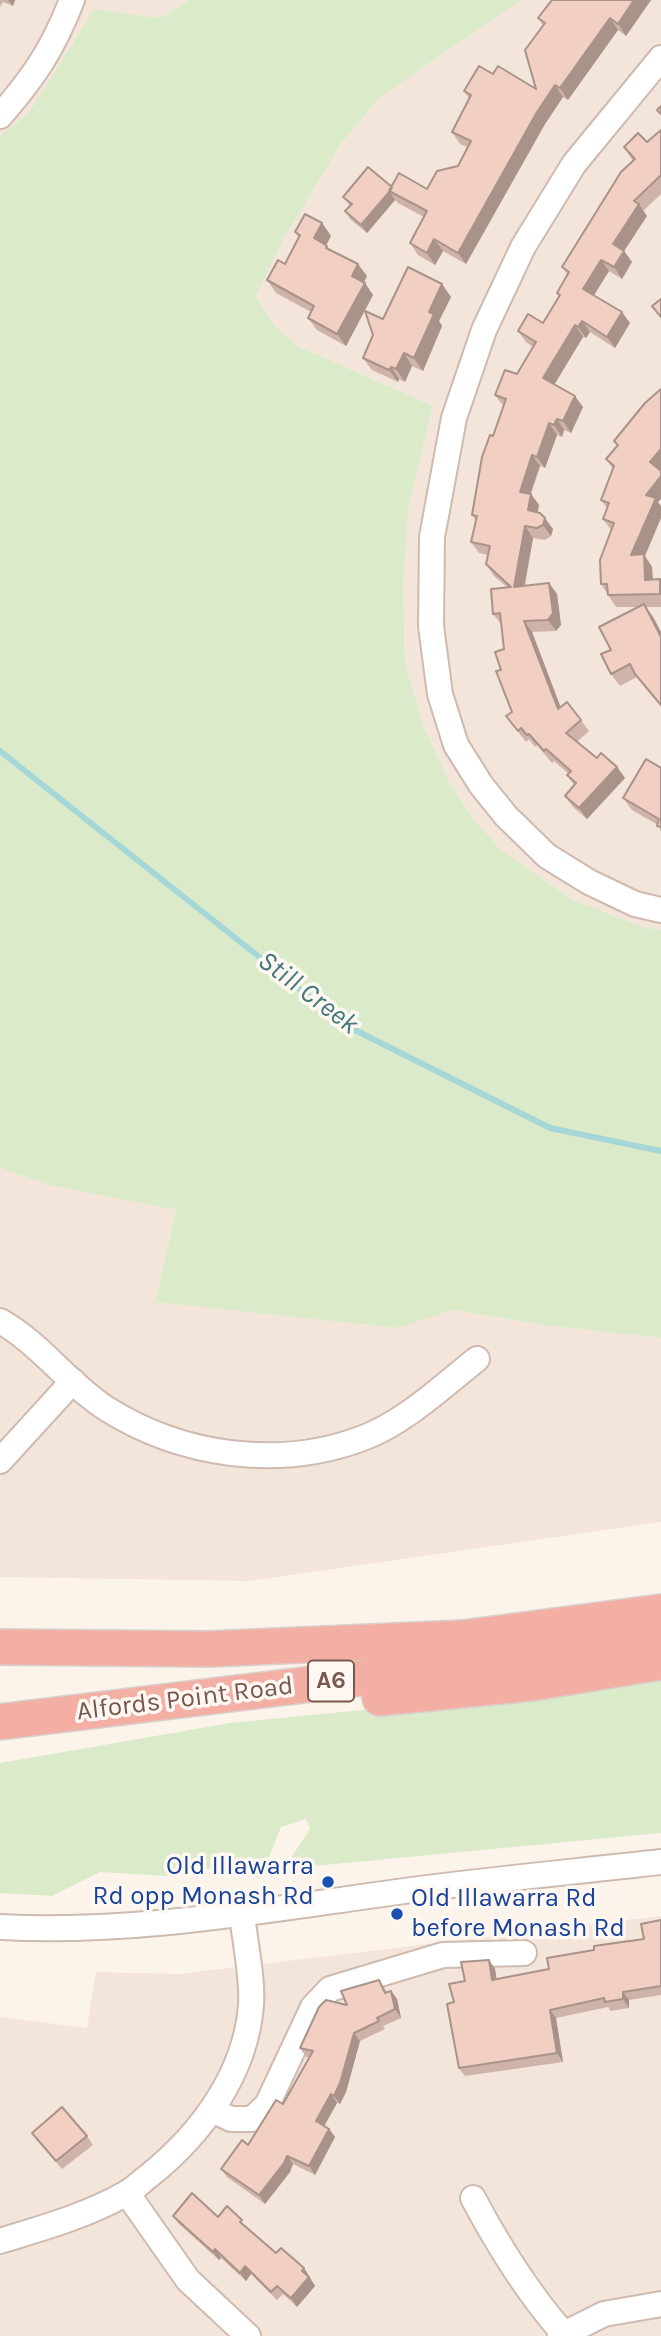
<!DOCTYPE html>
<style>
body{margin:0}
canvas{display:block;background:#fcf4eb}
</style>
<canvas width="661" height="2336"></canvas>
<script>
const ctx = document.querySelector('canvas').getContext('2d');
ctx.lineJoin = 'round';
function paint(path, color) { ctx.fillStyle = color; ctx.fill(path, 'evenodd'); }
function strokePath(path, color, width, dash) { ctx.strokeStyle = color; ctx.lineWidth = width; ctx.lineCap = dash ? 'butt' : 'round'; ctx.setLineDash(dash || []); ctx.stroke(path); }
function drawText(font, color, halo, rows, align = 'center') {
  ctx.font = font + ' Karla,sans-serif'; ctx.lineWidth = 7; ctx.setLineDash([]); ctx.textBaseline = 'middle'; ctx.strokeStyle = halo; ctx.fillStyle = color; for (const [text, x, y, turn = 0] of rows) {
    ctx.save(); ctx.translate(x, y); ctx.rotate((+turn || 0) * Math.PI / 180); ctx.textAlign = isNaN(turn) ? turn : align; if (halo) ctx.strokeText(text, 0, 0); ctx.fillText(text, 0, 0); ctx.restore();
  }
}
paint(new Path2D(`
 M0,0H189L160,18L94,9L28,114L0,135Z
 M521,0H661V930L643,927L573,900L501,850L472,817L450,783L424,727L405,663L403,585L409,505L433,406L298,346L275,326L256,296L283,240L341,144L379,98Z
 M0,1168L49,1185L176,1210L155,1301L397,1328L452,1310L544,1325L661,1338V1522L249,1581L0,1577Z
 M661,1916V2336H0V2017L87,2028L96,1972L179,1974Z`), '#f4e5da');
paint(new Path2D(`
 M189,0H521L379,98L341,144L283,240L256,296L275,326L298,346L433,406L409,505L403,585L405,663L424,727L450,783L472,817L501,850L573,900L643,927L661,930V1338L544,1325L452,1310L398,1328L155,1302L176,1210L49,1185L0,1168V135L28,114L94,9L160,18Z
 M661,1676V1833L314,1866L288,1862L310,1829L306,1819L281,1827L260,1879L232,1865L166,1876L100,1872L52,1896L0,1893V1763L230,1723L443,1702H524Z`), '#dbebc9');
strokePath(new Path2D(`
 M0,751L345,1025L550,1128L661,1151`), '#a6d7d8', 6);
const minor = new Path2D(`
 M661,58L574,164L523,247L484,330L454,418L432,537L431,626L440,694L456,745L481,785L506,816L547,856L589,882L635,904L661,910
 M0,116C34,77 53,49 72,0
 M0,1321C41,1344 68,1384 107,1409C182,1456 279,1470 363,1438C404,1423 443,1386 477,1359
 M0,1461L73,1381
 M0,1927C134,1934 265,1910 397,1892C484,1880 573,1872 661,1862
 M212,2110L231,2119H252L267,2105L313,2007L330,1989L443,1955L524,1953
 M127,2193L188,2280L248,2336
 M473,2198C498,2245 528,2293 563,2333
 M0,2241C42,2228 86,2216 125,2194C134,2189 142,2181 150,2175C202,2133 246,2073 251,2005C253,1979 245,1942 242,1915
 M560,2336L604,2314L661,2304`);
const highway = new Path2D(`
 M0,1647L209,1649L463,1638L661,1612
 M380,1698L532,1683L661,1662
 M0,1722L551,1655L661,1635`);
strokePath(minor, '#cfbab0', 28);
strokePath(highway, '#d9d0cd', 38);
strokePath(minor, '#fff', 24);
strokePath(highway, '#f4afa4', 35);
paint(new Path2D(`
 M0,0H15L13,6L3,2L0,7Z
 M552,0H651L626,36L618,30L568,100L563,97L545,124L466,264L443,251L435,265L418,255L410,243L424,217L398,203L395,200L367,233L351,220L345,211L350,206L343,197L392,187L427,189L458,166L467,147L460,144L452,132L469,98L464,91L493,74L536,89L543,25L538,18Z
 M661,130V194L643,211L647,216L624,251L632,262L622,279L609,271L594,295L630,323L615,348L590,332L586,338L583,337L554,385L583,407L571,433L564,430L562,437L557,435L545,468L540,466L531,494L539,505L537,512L553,529L551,536L545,540L533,538L525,586L557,594L561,625L556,631L532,632L560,707L581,720L589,731L577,742L597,758L617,767L625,778L587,819L573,807L565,796L574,785L567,775L569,774L554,761L552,763L537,745L535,747L529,739L526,742L506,716L512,712L501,670L504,649L502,625L493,614L507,587L494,576L486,564L488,555L479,553L471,542L476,521L472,515L493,436L504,407L495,395L517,374L533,347L526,342L518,331L543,323L559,297L557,293L568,275L562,267L633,161L624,147L647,142Z
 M322,223L331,236L326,245L330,250L367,276L364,282L373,295L346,346L317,330L308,318L311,312L276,293L267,280L285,264L299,238L295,232Z
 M451,297L439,321L442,326L423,371L412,366L405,382L399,379L398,382L372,370L363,358L383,319Z
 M645,403L658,502L645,556L652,567L653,580L661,581V607H646L653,617L661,632V707L637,677L620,686L611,674V650L639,607H616L601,584L611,530L603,519L607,508L601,500L613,469L606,459L617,446L614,441Z
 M661,768V831L658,825L632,810L623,798Z
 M661,1920V1995L629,2000V2008L611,2011L608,2007L556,2018L563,2062L465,2076L459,2068L454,2002L465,1981L489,1960L495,1969L496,1979L549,1969L594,1950L644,1939Z
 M379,1980L387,1992L391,1991L397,1999L401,2018L383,2026L385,2029L360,2041L346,2092L340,2104L337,2103L324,2126L329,2129L335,2137L315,2175L293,2164L290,2172L265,2204L227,2177L221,2169L248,2145L283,2104L309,2057H306L300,2048L347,2005Z
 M32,2133L87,2136L93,2145L62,2169Z
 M173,2216L218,2217L248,2228L276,2253L304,2268L315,2286L297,2307L283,2294L277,2300L251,2274L246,2281L221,2258L219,2260L179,2224Z`), '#cfb3a8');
paint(new Path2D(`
 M8,0H15L13,6Z
 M634,0H651L626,36L618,24Z
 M610,18L618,30L568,100L560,88Z
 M555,85L563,97L545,124L466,264L458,253L537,112Z
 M393,187L389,191L395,200L367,233L361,225Z
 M639,204L647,216L624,251L632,262L622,279L614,267L613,244Z
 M322,223L331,236L323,251L314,238Z
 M434,239L443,251L435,265L427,253Z
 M601,260L609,271L591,300L583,289Z
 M358,264L367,276L361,288L352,276Z
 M365,283L373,295L346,346L337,334Z
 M442,284L451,297L439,321L442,326L423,371L414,358L429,312Z
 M622,312L630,323L615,348L607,337Z
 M582,321L590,332L586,338L578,327Z
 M575,325L583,337L551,390L543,378Z
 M404,353L412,366L405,382L396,369Z
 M391,367L399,379L398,382L389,370Z
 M575,396L583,407L571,433L563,421Z
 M557,419L564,430L562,437L554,425Z
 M549,423L557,435L545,468L537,457Z
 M661,449V472L650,462Z
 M532,455L540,466L527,503L520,492Z
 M661,476V499L658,502L661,506V518L645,556L652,567L653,592L645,580L631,555L646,495Z
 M531,494L539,505L536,521L528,510Z
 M545,518L553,529L551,536L543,525Z
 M525,526L533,538L522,598L514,587Z
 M549,583L557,594L561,625L556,631L548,620Z
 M644,604L653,617L661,632V637Z
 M524,621L532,632L566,721L558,709Z
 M617,767L625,778L587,819L579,808Z
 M489,1960L495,1969L498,1988L492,1980Z
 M391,1991L397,1999L401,2018L395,2009Z
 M623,1992L629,2000V2008L623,1999Z
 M550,2010L556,2018L563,2062L557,2053Z
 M354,2033L360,2041L346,2092L340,2104L334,2096Z
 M331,2094L337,2103L322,2130L316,2121Z
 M329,2129L335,2137L315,2175L309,2166Z
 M287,2156L293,2164L290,2172L265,2204L259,2195Z
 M215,2249L221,2258L219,2260L213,2252Z
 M245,2266L251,2274L246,2281L240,2273Z
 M304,2268L315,2286L297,2307L291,2298L302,2271Z`), '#a99288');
const building = new Path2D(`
 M552,0H634L618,24L610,18L560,88L555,85L537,112L458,253L434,239L427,253L410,243L427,211L389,191L399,173L427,189L437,171L458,166L471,141L452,132L471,95L464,91L479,66L493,74L498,66L536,89L525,50L545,23L538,18Z
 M661,106V114L657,110Z
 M661,130V175L634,201L639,204L613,244L624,251L614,267L601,260L583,289L622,312L607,337L582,321L578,327L575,325L543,378L575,396L563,421L557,419L554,425L549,423L537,457L532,455L520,492L531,494L528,510L540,513L545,518L543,525L537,528L525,526L514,587L549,583L553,613L548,620L524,621L558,709L567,702L581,720L566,733L597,758L601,753L617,767L579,808L565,796L576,783L567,775L571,771L546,749L544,751L529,734L527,735L521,728L518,731L506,716L512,712L496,671L501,670L495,652L504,649L500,613L493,614L491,589L511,587L486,564L490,546L471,542L477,516L472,515L482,457L490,435L493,436L506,399L495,395L505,370L517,374L536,342L518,331L528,314L543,323L560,295L557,293L569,272L562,267L621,172L635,159L624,147L638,133L647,142Z
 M368,167L392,187L390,191L361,225L345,211L352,204L343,197Z
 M305,214L322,223L314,238L327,246L326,248L358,264L352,276L365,283L337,334L308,318L314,306L267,280L278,260L285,264L300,235L295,232Z
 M408,267L442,284L429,312L434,314L414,358L404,353L396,369L391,367L389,370L363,358L373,335L365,311L383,319Z
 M661,299V317L652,306Z
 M661,389V449L650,462L661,471V476L646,495L656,498L631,555L644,554L645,580L660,579V594L608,595L607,584H601L600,560L614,523L603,519L609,503L601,500L614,466L606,459L618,445L614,441L645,403Z
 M644,604L661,637V705L635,674L630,664L611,674L601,654L611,650L599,627Z
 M646,759L661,768V827L657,826L659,819L623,798Z
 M661,1920V1986L623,1992V1999L605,2002L604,1998L550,2010L557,2053L459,2068L447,2004L454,2002L449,1984L465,1981L461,1962L489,1960L492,1980L549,1969L547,1958L594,1950V1946L644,1939L641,1924Z
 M379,1980L385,1993L391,1991L395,2009L377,2018L379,2021L354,2033L340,2083L334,2096L331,2094L316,2121L329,2129L309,2166L287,2156L284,2163L259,2195L221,2169L242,2140L248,2145L276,2100L283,2104L313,2051L300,2048L319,2007L326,2000L347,2005L341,1991Z
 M62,2107L87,2136L56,2161L32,2133Z
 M192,2193L218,2217L227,2206L242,2220L240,2222L276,2253L281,2248L304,2268L302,2271L309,2277L291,2298L277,2286L271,2292L245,2266L240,2273L215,2249L213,2252L173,2216Z`);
paint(building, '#f1d0c3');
strokePath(building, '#a99288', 2);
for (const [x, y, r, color] of [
 [328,1882,7,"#1a4fb4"],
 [397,1914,7,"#1a4fb4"]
]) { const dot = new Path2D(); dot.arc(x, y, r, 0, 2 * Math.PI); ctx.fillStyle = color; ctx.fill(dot); strokePath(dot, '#fff8f2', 2.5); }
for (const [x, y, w] of [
 [331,1681,46]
]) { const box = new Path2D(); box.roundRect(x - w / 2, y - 20.5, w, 41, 5); ctx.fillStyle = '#fff8f2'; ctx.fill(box); strokePath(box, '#78574e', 2); }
drawText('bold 24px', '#78574e', null, [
 ["A6",331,1681]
]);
drawText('26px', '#78574e', '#fff8f2', [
 ["Alfords Point Road",185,1699,-7]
]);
drawText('26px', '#164399', '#fff8f2', [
 ["Old Illawarra",314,1867],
 ["Rd opp Monash Rd",314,1897],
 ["Old Illawarra Rd",411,1899,"left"],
 ["before Monash Rd",411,1929,"left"]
], 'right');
drawText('italic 28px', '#41797c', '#fff8f2', [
 ["Still Creek",308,993,37]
]);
</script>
